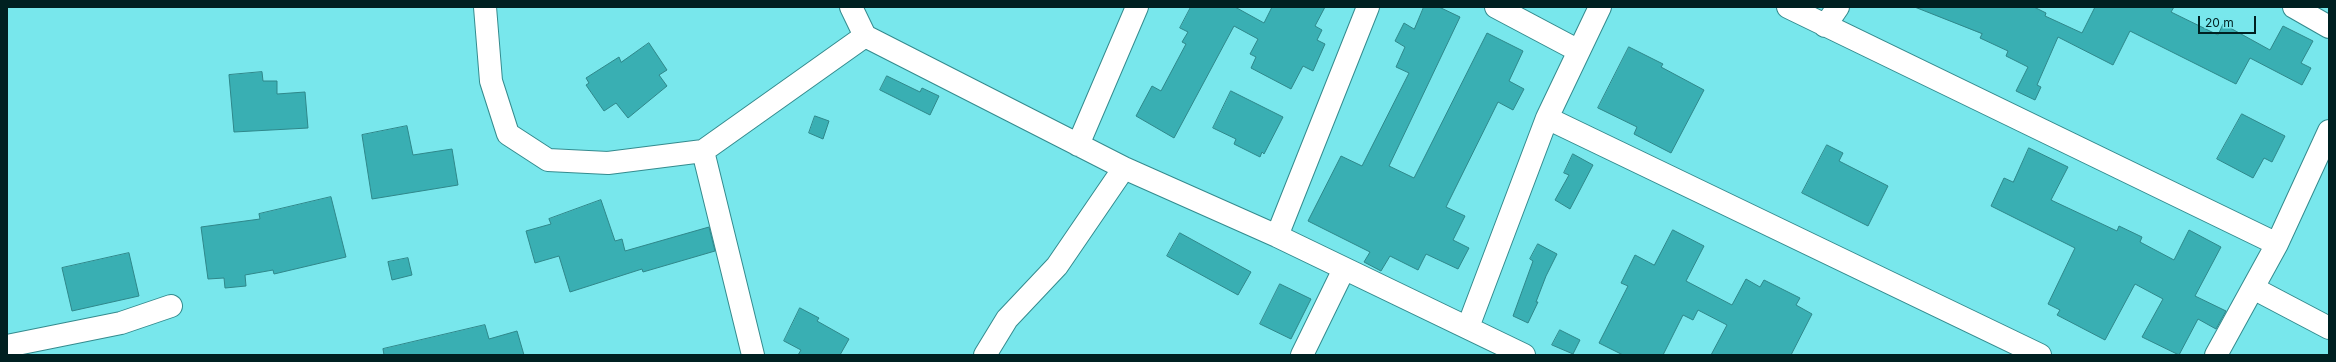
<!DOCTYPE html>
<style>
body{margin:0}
#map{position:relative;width:2336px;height:362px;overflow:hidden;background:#78e7ec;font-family:Inter,sans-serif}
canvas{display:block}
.frame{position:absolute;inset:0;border:8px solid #002021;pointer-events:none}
.scale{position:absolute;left:2198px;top:16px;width:58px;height:18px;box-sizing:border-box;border:2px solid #002021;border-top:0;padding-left:5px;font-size:12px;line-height:14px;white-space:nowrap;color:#002021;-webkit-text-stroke:3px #78e7ec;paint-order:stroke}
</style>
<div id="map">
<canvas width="2336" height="362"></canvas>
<div class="frame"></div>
<div class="scale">20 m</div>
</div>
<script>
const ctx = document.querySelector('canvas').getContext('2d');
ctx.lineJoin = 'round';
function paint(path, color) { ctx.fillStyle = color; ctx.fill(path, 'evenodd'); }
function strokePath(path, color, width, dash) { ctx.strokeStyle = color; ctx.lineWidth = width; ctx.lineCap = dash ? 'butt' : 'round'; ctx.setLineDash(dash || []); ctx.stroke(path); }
const building = new Path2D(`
 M1191,7H1235L1264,23L1272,7H1325L1315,26L1322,30L1317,40L1325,44L1313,71L1303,66L1291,89L1251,68L1256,57L1250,54L1258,39L1234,26L1174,138L1136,116L1152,86L1161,91L1186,44L1182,42L1188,32L1180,28Z
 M1424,7H1439L1460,17L1389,166L1414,178L1487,33L1523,51L1509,81L1524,89L1513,110L1498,102L1446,207L1465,216L1453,240L1469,248L1458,269L1426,254L1418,270L1390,256L1381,271L1364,262L1370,252L1308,221L1341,156L1362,166L1409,73L1396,67L1405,47L1395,41L1404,23L1414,29Z
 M1915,7H2034L2046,13L2045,16L2082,33L2095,7H2174L2171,12L2218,35L2223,24L2270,50L2283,26L2313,41L2301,63L2311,68L2302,85L2250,58L2236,84L2130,31L2113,65L2058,37L2037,85L2041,87L2035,100L2016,91L2028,67L2006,56L2008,51L1980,38L1982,34Z
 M649,43L667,70L659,75L667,86L628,118L616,103L604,111L586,85L589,83L586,78L619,57L621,62Z
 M1629,47L1663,64L1661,67L1704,90L1671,153L1634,134L1637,127L1598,108Z
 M262,72L263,81H277V94L305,92L308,128L234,132L229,75Z
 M887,76L920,92L922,88L939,96L930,115L880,90Z
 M1231,91L1283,117L1264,154L1262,152L1260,157L1234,144L1236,139L1213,128Z
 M2242,114L2285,136L2272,162L2264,158L2253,178L2217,159Z
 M815,116L829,121L823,139L809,133Z
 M407,126L413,155L452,149L458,185L372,199L362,135Z
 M1827,145L1843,153L1839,161L1888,186L1868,226L1802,193Z
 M2029,148L2068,167L2051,200L2117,231L2119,226L2142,237L2140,242L2174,260L2189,230L2221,247L2195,296L2226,311L2216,329L2198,319L2179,355L2142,337L2163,299L2135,284L2105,340L2057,315L2060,310L2048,304L2075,248L1991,206L2004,178L2013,182Z
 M1573,154L1593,165L1570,209L1555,200L1569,175L1564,173Z
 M331,197L346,257L274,274L273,270L245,275L246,286L225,288L224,278L208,279L201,227L260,219L259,214Z
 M601,200L615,241L622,239L625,251L709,227L715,251L643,272L642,269L570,292L559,256L535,263L526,231L551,224L549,219Z
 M1673,230L1704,246L1686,281L1732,305L1746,279L1760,287L1764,280L1800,298L1796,305L1812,314L1791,355H1711L1727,325L1698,310L1693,320L1683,315L1663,355H1623L1599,343L1628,286L1621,283L1635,255L1654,265Z
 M1180,233L1251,272L1238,295L1167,256Z
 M1538,244L1557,254L1546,276L1536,302H1538L1528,323L1513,316L1533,261L1530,259Z
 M129,253L139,296L72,311L62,268Z
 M408,258L412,275L392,280L388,262Z
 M1280,284L1311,299L1291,339L1260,324Z
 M800,308L819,318L817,321L849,339L840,355H798L801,350L784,341Z
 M485,325L489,339L517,331L524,355H384L383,349Z
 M1560,330L1580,340L1573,354L1552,345Z`);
paint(building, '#39afb3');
strokePath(building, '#2f878a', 1);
const minor = new Path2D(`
 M485,7L491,81L508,134L548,160L608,163L703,151L865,36
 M851,7L865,36L1124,168L1277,236L1524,355
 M1496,7L1579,51
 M1788,7L2277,244
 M2294,7L2329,27
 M1825,26L1838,7
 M1547,118L2040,355
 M1078,145L1137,7
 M703,151L753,355
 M1277,236L1368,7
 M2253,288L2329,328
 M1468,327L1547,118L1600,7
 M7,346L121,323L171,306
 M985,355L1007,319L1057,266L1124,168
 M1302,355L1344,269
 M2216,355L2277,244L2329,131`);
strokePath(minor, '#348b8e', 24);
strokePath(minor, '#fff', 22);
</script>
